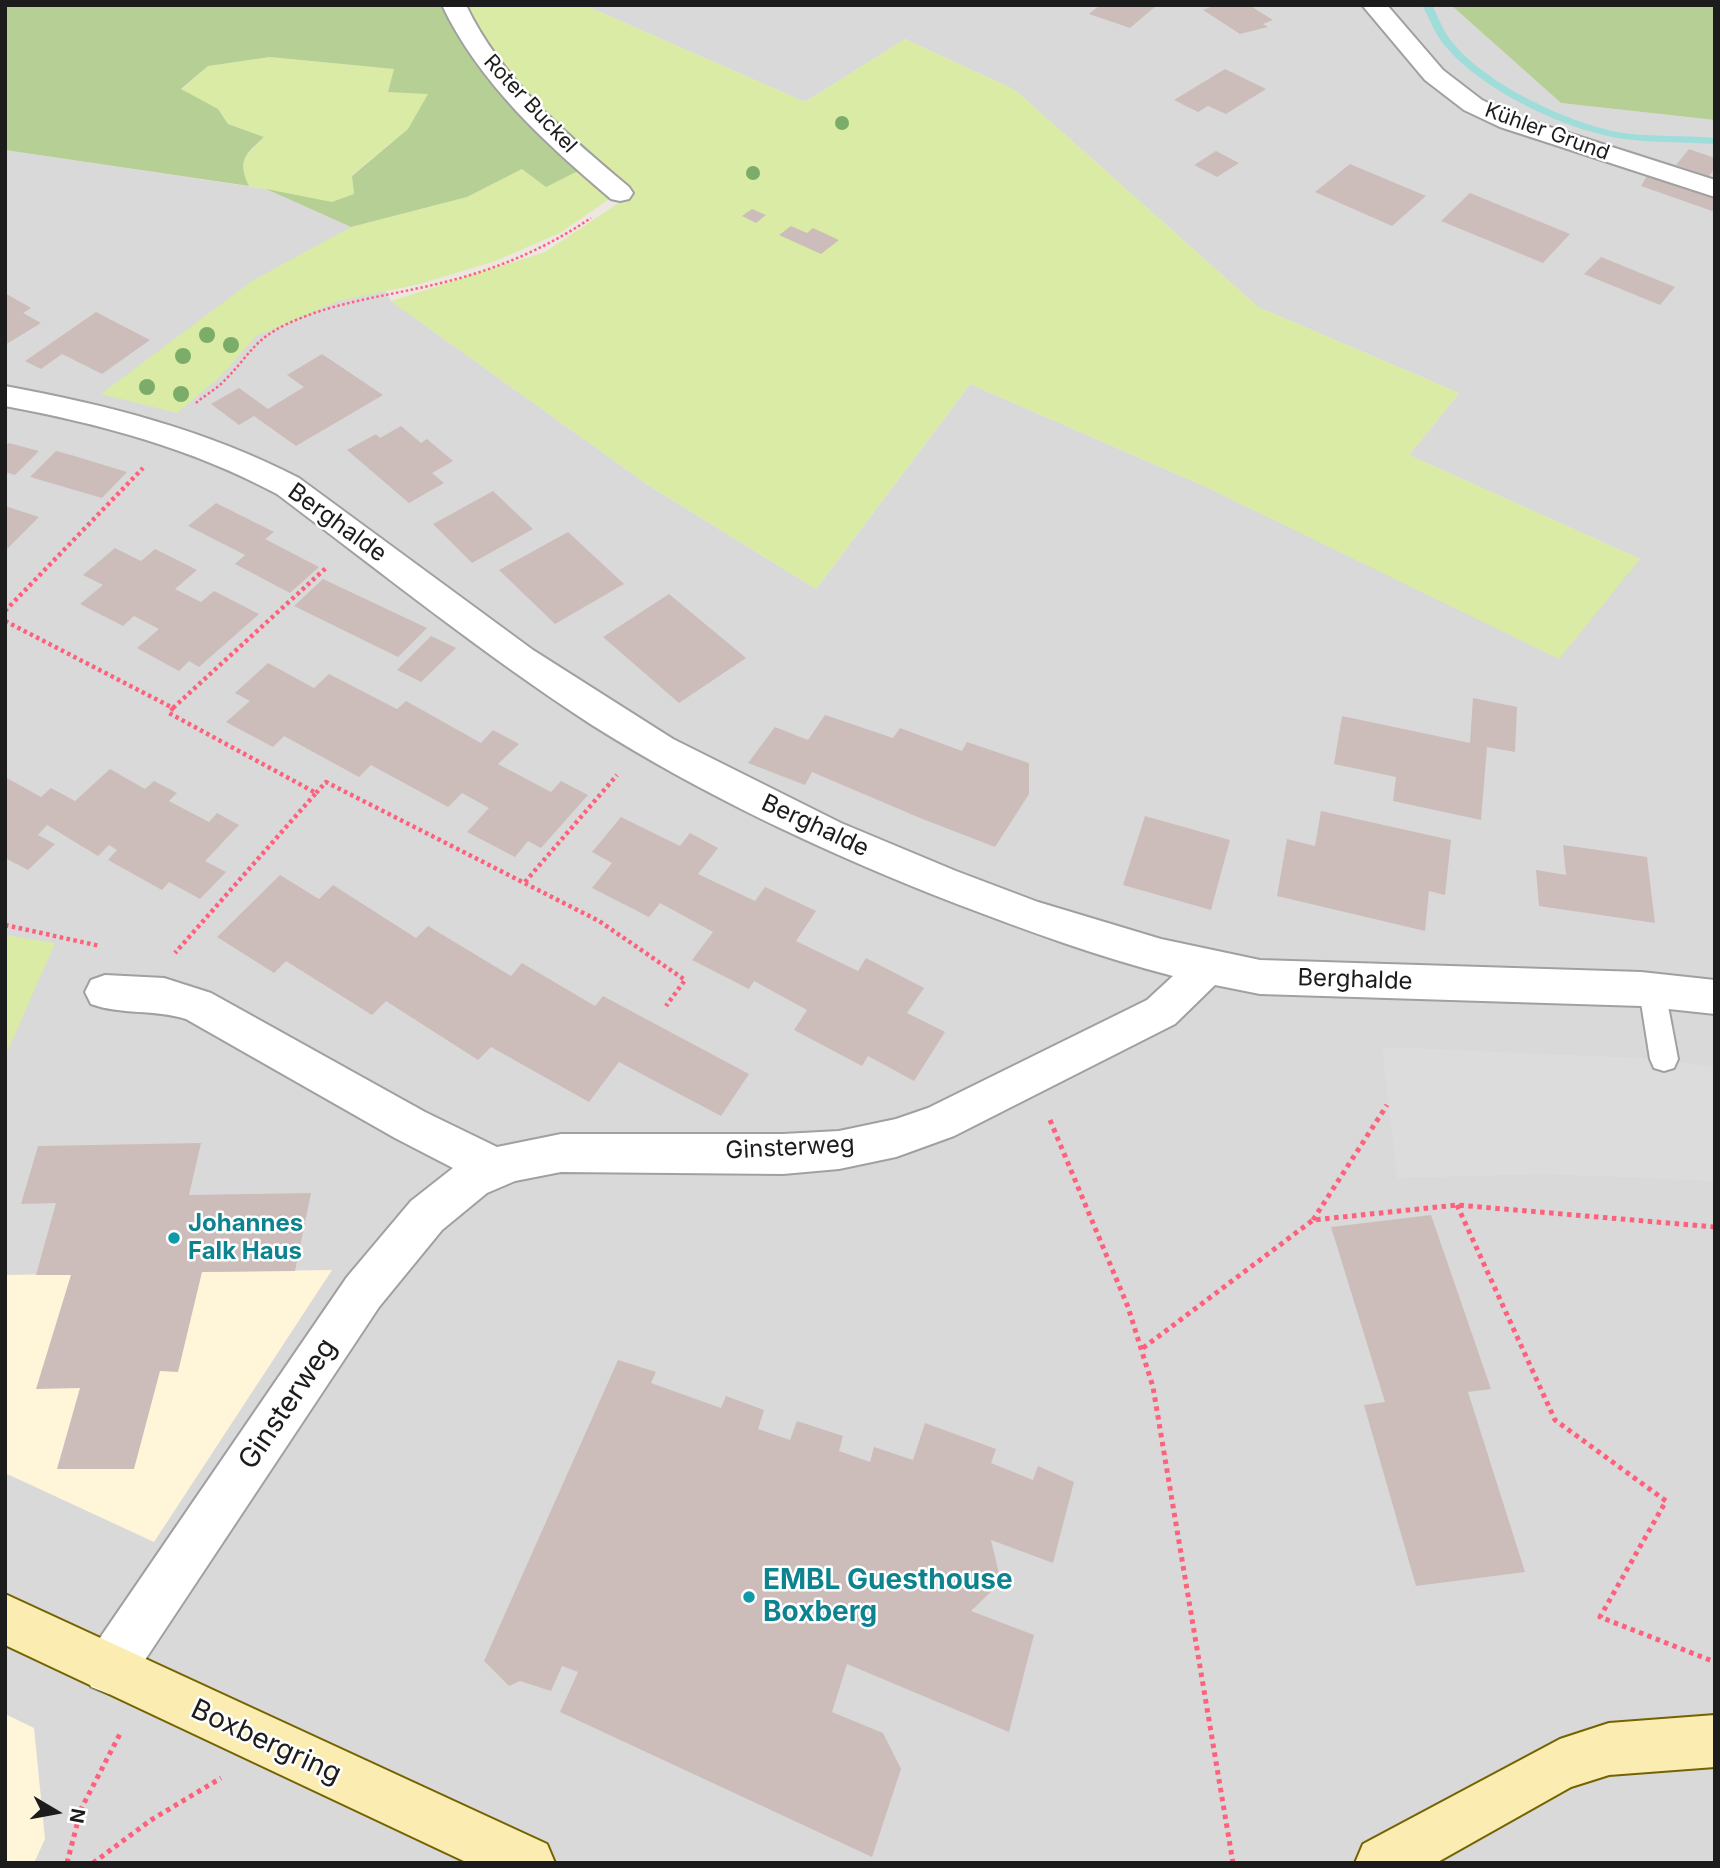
<!DOCTYPE html>
<meta charset="utf-8">
<style>
body{margin:0}
#map{position:relative;width:1720px;height:1868px;overflow:hidden;background:#eee6e1;font-family:Inter,sans-serif}
canvas{display:block}
.frame{position:absolute;inset:0;border:7px solid #1c1c1c;pointer-events:none}
.north{position:absolute;left:21px;top:1777px;width:70px;height:70px;-webkit-text-stroke:5px #fff;paint-order:stroke;rotate:100deg;font-size:19px;font-weight:700;line-height:28px;text-align:center;color:#1c1c1c}
.north::after{content:'';display:block;margin:auto;width:24px;height:32px;background:#1c1c1c;clip-path:polygon(50% 0,100% 100%,50% 72%,0 100%)}
</style>
<div id="map">
<canvas width="1720" height="1868"></canvas>
<div class="frame"></div>
<div class="north">N</div>
</div>
<script>
const ctx = document.querySelector('canvas').getContext('2d');
ctx.lineJoin = 'round';
function paint(path, color) { ctx.fillStyle = color; ctx.fill(path, 'evenodd'); }
function strokePath(path, color, width, dash) { ctx.strokeStyle = color; ctx.lineWidth = width; ctx.lineCap = dash ? 'butt' : 'round'; ctx.setLineDash(dash || []); ctx.stroke(path); }
function drawText(font, color, halo, rows, align = 'center') {
  ctx.font = font + ' Inter,sans-serif'; ctx.lineWidth = 5; ctx.setLineDash([]); ctx.textBaseline = 'middle'; ctx.strokeStyle = halo; ctx.fillStyle = color; for (const [text, x, y, turn = 0] of rows) {
    ctx.save(); ctx.translate(x, y); ctx.rotate((+turn || 0) * Math.PI / 180); ctx.textAlign = isNaN(turn) ? turn : align; if (halo) ctx.strokeText(text, 0, 0); ctx.fillText(text, 0, 0); ctx.restore();
  }
}
paint(new Path2D(`
 M584,5H1451L1561,103L1715,120V1863H5V150L266,189L351,227L391,301L648,485L816,589L970,384L1204,486L1381,571L1640,559L1409,455L1459,393L1258,307L1015,90L905,39L805,102Z`), '#dad9d9');
paint(new Path2D(`
 M332,1270L154,1542L5,1473V1275Z
 M5,1714L34,1728L45,1839L34,1863H5Z`), '#fff5d9');
paint(new Path2D(`
 M460,5H584L805,102L905,39L1015,90L1258,307L1459,393L1409,455L1640,559L1559,659L1204,486L970,384L816,589L648,485L391,301L545,252L629,196L523,94Z
 M270,57L395,69L388,91L429,93L408,129L352,175L354,194L332,203L249,186C237,158 246,156 264,137L228,124L218,109L181,90L208,66Z
 M522,169L580,170L615,195L560,233L495,261L420,284L338,301L256,336L222,375L177,413L101,394L252,281L351,227L467,197Z
 M5,935L55,943L5,1057Z`), '#d9eba4');
paint(new Path2D(`
 M5,5H460L580,170L546,187L522,169L467,197L351,227L266,189L332,202L354,194L352,176L408,129L428,94L388,92L394,69L270,57L208,66L181,89L218,109L228,124L264,137C245,155 237,160 249,186L5,150Z
 M1451,5H1715V120L1561,103Z`), '#b5cf94');
paint(new Path2D(`
 M1382,1047L1663,1059L1715,1067V1181L1545,1174L1397,1178Z`), '#dcdcdc');
paint(new Path2D(`
 M1422,5H1432C1439,18 1443,32 1453,43C1487,85 1570,124 1623,133C1653,137 1684,135 1715,138V144C1685,142 1654,143 1624,139C1567,131 1483,91 1446,47C1435,35 1430,19 1422,5Z`), '#9fdddb');
paint(new Path2D(`
 M1100,5H1157L1130,28L1089,14Z
 M1216,5H1249L1273,20L1263,24L1268,27L1240,34L1203,10Z
 M1225,69L1266,89L1226,114L1208,106L1198,112L1174,100Z
 M1689,149L1715,158V168L1709,176L1676,165Z
 M1216,151L1239,163L1217,177L1194,165Z
 M1350,164L1426,196L1392,226L1315,192Z
 M1648,174L1715,194V212L1641,186Z
 M1470,193L1570,234L1543,263L1441,221Z
 M752,209L766,215L756,223L742,216Z
 M791,226L807,233L813,228L839,240L821,254L779,235Z
 M1601,257L1675,287L1660,305L1584,274Z
 M5,293L31,308L23,313L41,323L5,345Z
 M96,312L150,340L102,374L62,354L41,369L25,361Z
 M322,354L383,395L296,446L254,416L239,425L211,404L239,388L268,409L304,387L287,375Z
 M401,426L421,443L427,439L453,461L432,473L444,483L409,503L347,450L376,434L380,438Z
 M9,443L39,451L15,475L5,472V446Z
 M56,451L71,455L127,472L102,498L30,477Z
 M493,491L533,529L472,563L433,524Z
 M216,503L274,532L265,539L319,567L290,593L235,564L245,555L188,526Z
 M5,506L39,517L5,551Z
 M568,532L624,584L555,624L499,570Z
 M115,548L141,561L155,549L197,570L175,589L201,602L214,591L259,614L199,667L189,661L179,671L137,648L159,629L134,616L123,626L80,604L103,585L83,575Z
 M323,579L427,628L398,657L294,606Z
 M669,594L746,658L679,703L603,637Z
 M431,636L456,648L421,682L397,670Z
 M268,663L314,688L329,674L397,709L406,701L481,743L493,730L519,744L498,764L551,792L561,781L588,795L541,848L528,841L515,857L467,832L489,808L462,793L448,807L371,765L359,777L284,736L273,747L226,722L250,701L235,693Z
 M1473,698L1517,707L1515,752L1487,747L1481,820L1393,801L1396,777L1334,764L1342,716L1470,743Z
 M825,715L893,738L900,728L962,751L967,742L1029,763V794L995,847L920,818L812,772L805,785L748,763L775,727L808,740Z
 M110,769L145,789L154,781L177,793L169,801L209,822L217,813L239,825L205,861L226,872L200,899L169,882L162,890L108,860L117,850L109,845L98,856L47,825L38,835L55,844L28,870L5,858V777L41,797L51,788L75,801Z
 M1321,811L1451,840L1445,895L1429,891L1425,931L1277,896L1287,839L1315,846Z
 M1145,816L1230,840L1211,910L1123,885Z
 M621,817L680,846L690,833L718,848L698,874L755,901L765,887L816,911L796,941L858,971L866,958L924,988L907,1013L945,1032L914,1081L868,1056L862,1066L794,1030L807,1010L754,981L749,989L692,960L713,932L660,903L649,917L592,888L612,863L592,852Z
 M1563,845L1647,857L1655,923L1539,906L1536,870L1566,875Z
 M280,875L319,899L333,885L416,938L428,926L511,976L522,963L595,1006L603,996L749,1074L721,1116L619,1062L589,1102L491,1047L478,1060L386,1001L372,1015L286,961L274,973L217,937Z
 M201,1143L189,1195L311,1193L295,1271L202,1272L178,1372L160,1371L134,1469H57L80,1388L36,1389L71,1275H36L56,1203L21,1204L38,1146Z
 M1431,1215L1491,1389L1468,1392L1525,1572L1416,1586L1364,1405L1385,1402L1331,1227Z
 M618,1360L656,1372L651,1383L721,1408L726,1396L764,1410L758,1429L790,1440L797,1421L843,1436L839,1451L870,1462L874,1447L913,1460L925,1423L996,1449L991,1463L1033,1480L1038,1466L1074,1482L1053,1563L991,1540L1001,1582L971,1611L1034,1635L1009,1732L847,1664L832,1712L883,1733L901,1769L872,1857L560,1712L578,1672L562,1666L551,1691L520,1681L509,1686L484,1661Z`), '#cdbdba');
const lane = new Path2D(`
 M1652,978L1662,982L1665,990L1678,1059L1674,1068L1664,1071L1654,1068L1650,1059L1639,990L1642,982Z`);
const street = new Path2D(`
 M442,5H466C501,79 568,136 629,187L633,193L629,199L620,201L611,199C546,144 479,83 442,5Z
 M1362,5H1387L1443,70L1482,100L1518,117L1715,180V197L1500,127L1464,110L1425,80Z
 M5,386C108,405 206,430 299,478L533,650L673,739L841,823L956,871L1038,902L1161,939L1260,960L1641,972L1715,980V1014L1641,1006L1260,994L1215,985L1175,1024L954,1136L896,1157L839,1169L783,1174L561,1172L515,1181L487,1193L442,1230L379,1307L127,1687L109,1694L91,1687L84,1669L91,1651L347,1277L411,1201L453,1168L395,1138L186,1019C154,1009 121,1015 91,1004L85,992L91,980L105,975L164,978L211,993L425,1112L497,1147L561,1134H783L839,1131L896,1119L928,1108L1147,1000L1173,976C1099,957 1028,931 957,904C831,855 706,797 592,725C483,654 381,572 277,494C191,448 101,424 5,406Z`);
const secondary = new Path2D(`
 M5,1594L547,1844L555,1863H468L5,1645Z
 M1715,1715V1767L1609,1775L1571,1787L1436,1863H1355L1363,1844L1560,1739L1609,1723Z`);
strokePath(lane, '#a0a0a0', 4);
strokePath(street, '#a0a0a0', 4);
strokePath(secondary, '#756301', 4);
strokePath(new Path2D(`
 M196,403C205,395 217,389 225,380C249,356 253,340 287,324C336,301 389,296 441,283C495,270 545,249 591,218`), '#fe617b', 2.5, [2.5, 2.5]);
strokePath(new Path2D(`
 M5,611L143,468
 M5,621L173,708L169,713L316,793L175,953
 M173,708L327,567
 M316,793L326,782L599,921L685,980L666,1006
 M525,882L617,775
 M5,925L100,946`), '#fe617b', 4.5, [3.5, 3.5]);
strokePath(new Path2D(`
 M1050,1120L1128,1307L1153,1387L1233,1863
 M1457,1205L1555,1420L1666,1501L1600,1617L1715,1662
 M1313,1220L1387,1105
 M1143,1348L1313,1220L1457,1205L1715,1227
 M67,1863L81,1809L121,1732
 M93,1863L151,1820L221,1778`), '#fe617b', 5, [4.5, 4.5]);
paint(lane, '#fff');
paint(street, '#fff');
paint(secondary, '#fbecb1');
ctx.fillStyle = '#7bac69';
for (const [x, y, r] of [
 [842,123,7],
 [753,173,7],
 [207,335,8],
 [231,345,8],
 [183,356,8],
 [147,387,8],
 [181,394,8]
]) { ctx.beginPath(); ctx.arc(x, y, r, 0, 2 * Math.PI); ctx.fill(); }
for (const [x, y, r, color] of [
 [174,1238,7,"#0f9aa8"],
 [749,1597,7,"#0f9aa8"]
]) { const dot = new Path2D(); dot.arc(x, y, r, 0, 2 * Math.PI); ctx.fillStyle = color; ctx.fill(dot); strokePath(dot, '#fff', 2.5); }
drawText('21px', '#1c1c1c', '#fff', [
 ["Roter Buckel",530,104,47],
 ["Kühler Grund",1547,132,20]
]);
drawText('24px', '#1c1c1c', '#fff', [
 ["Berghalde",337,523,36],
 ["Berghalde",815,826,25],
 ["Berghalde",1355,980,2],
 ["Ginsterweg",790,1148,-3]
]);
drawText('bold 24px', '#0d838f', '#fff', [
 ["Johannes",188,1224],
 ["Falk Haus",188,1252]
], 'left');
drawText('28px', '#1c1c1c', '#fff', [
 ["Ginsterweg",288,1404,-56],
 ["Boxbergring",266,1742,25]
]);
drawText('bold 28px', '#0d838f', '#fff', [
 ["EMBL Guesthouse",763,1581],
 ["Boxberg",763,1613]
], 'left');
</script>
